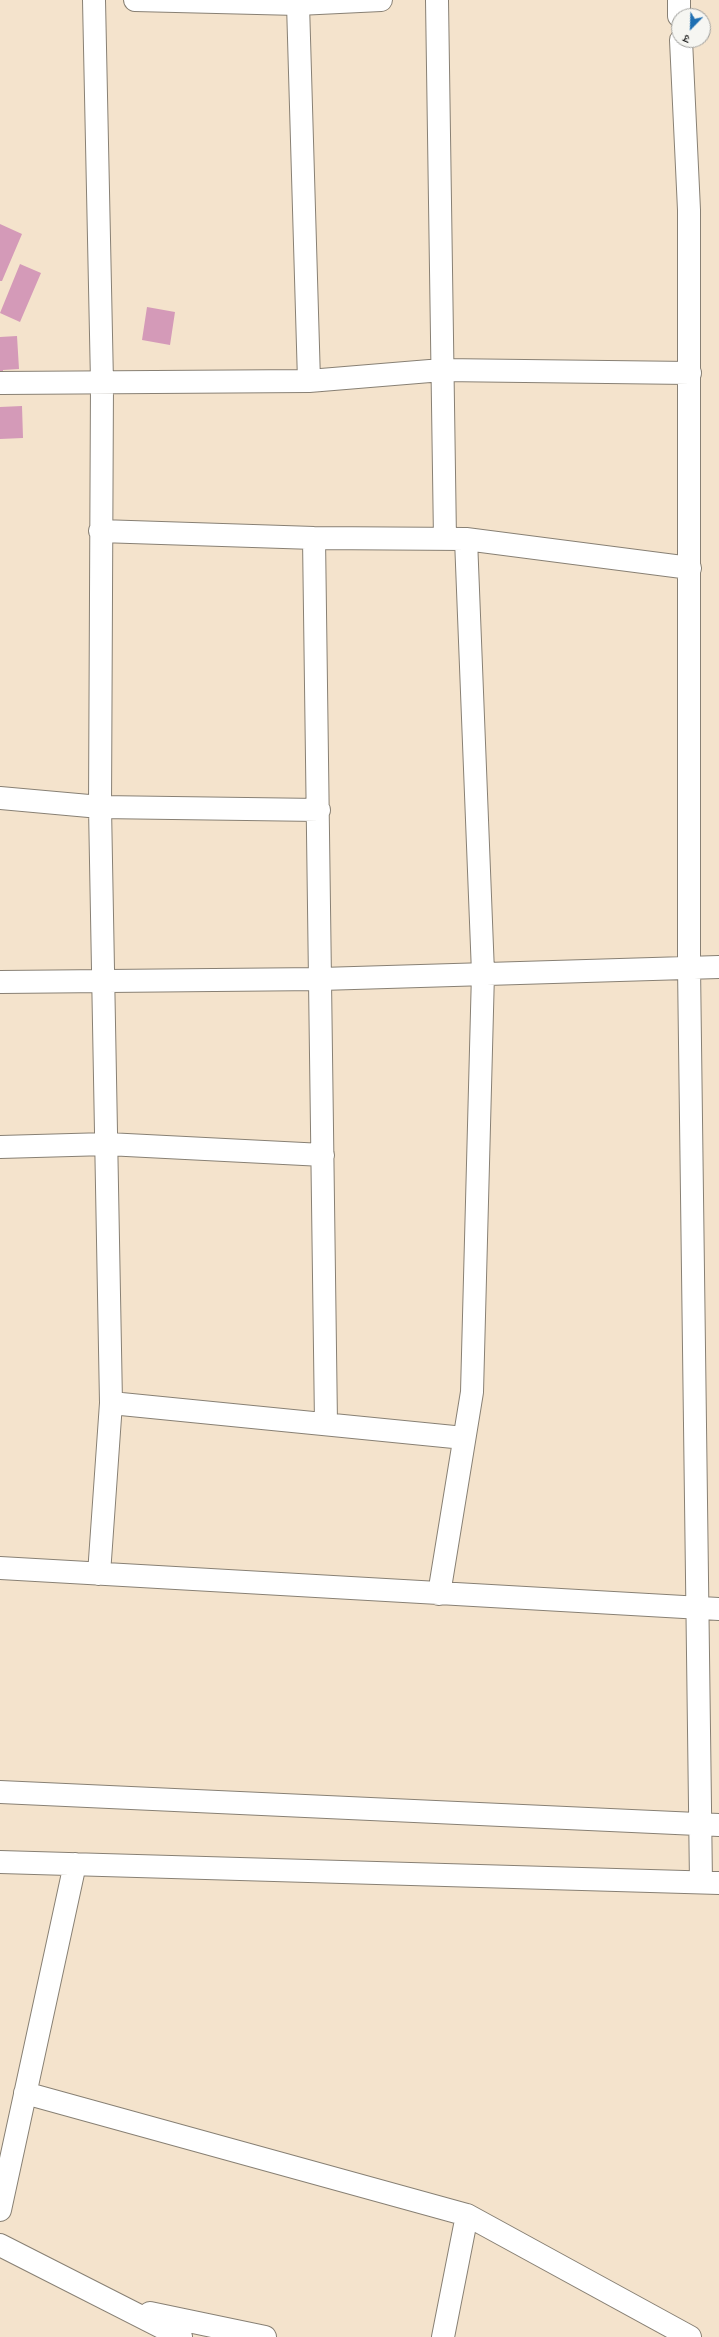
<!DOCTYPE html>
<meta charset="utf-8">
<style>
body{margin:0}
#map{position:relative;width:719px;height:2337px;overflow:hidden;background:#f4e3cc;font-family:"IM FELL DW Pica","Noto Serif Devanagari",serif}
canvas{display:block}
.north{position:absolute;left:671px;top:8px;width:40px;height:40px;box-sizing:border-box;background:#f6f6f2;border:1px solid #9f9f9c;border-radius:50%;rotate:203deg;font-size:11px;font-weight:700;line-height:16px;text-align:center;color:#1c1c1c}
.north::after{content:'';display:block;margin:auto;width:14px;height:18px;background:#1f6fb2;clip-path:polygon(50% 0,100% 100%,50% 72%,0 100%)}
</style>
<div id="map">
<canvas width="719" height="2337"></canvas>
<div class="north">उ</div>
</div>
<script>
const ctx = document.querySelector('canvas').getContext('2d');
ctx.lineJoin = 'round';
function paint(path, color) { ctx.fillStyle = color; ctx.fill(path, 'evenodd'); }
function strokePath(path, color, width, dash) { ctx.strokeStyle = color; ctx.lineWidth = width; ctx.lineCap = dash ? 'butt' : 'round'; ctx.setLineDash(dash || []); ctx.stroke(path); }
paint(new Path2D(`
 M0,224L22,234L2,281H0Z
 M20,264L41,273L20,322L0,313Z
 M147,307L175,312L170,345L142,340Z
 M17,336L19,369L3,370V375L0,376V337Z
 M22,406L23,438L0,439V407Z`), '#d49ab8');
const minor = new Path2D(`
 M94,0L102,382L100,807L111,1403L99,1574
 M135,0L298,4L381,0
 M437,0L445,539
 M679,0V16
 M298,4L309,381
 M681,40L689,210V967L701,1882
 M0,383L309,381L442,370L690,373
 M100,531L314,538L466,539L690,568
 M314,538L326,1423
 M0,798L100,807L319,810
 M0,982L321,979L719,967
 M0,1147L107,1144L323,1155
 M111,1403L464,1438
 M0,1568L719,1609
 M439,1594L472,1392L483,973L466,539
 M0,1792L719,1825
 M0,1862L719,1883
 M25,2093L467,2215L443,2337
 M0,2210L75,1864
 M467,2215L690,2337
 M0,2245L181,2337
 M150,2313L265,2337`);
strokePath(minor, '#888074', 24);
strokePath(minor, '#fff', 22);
</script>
